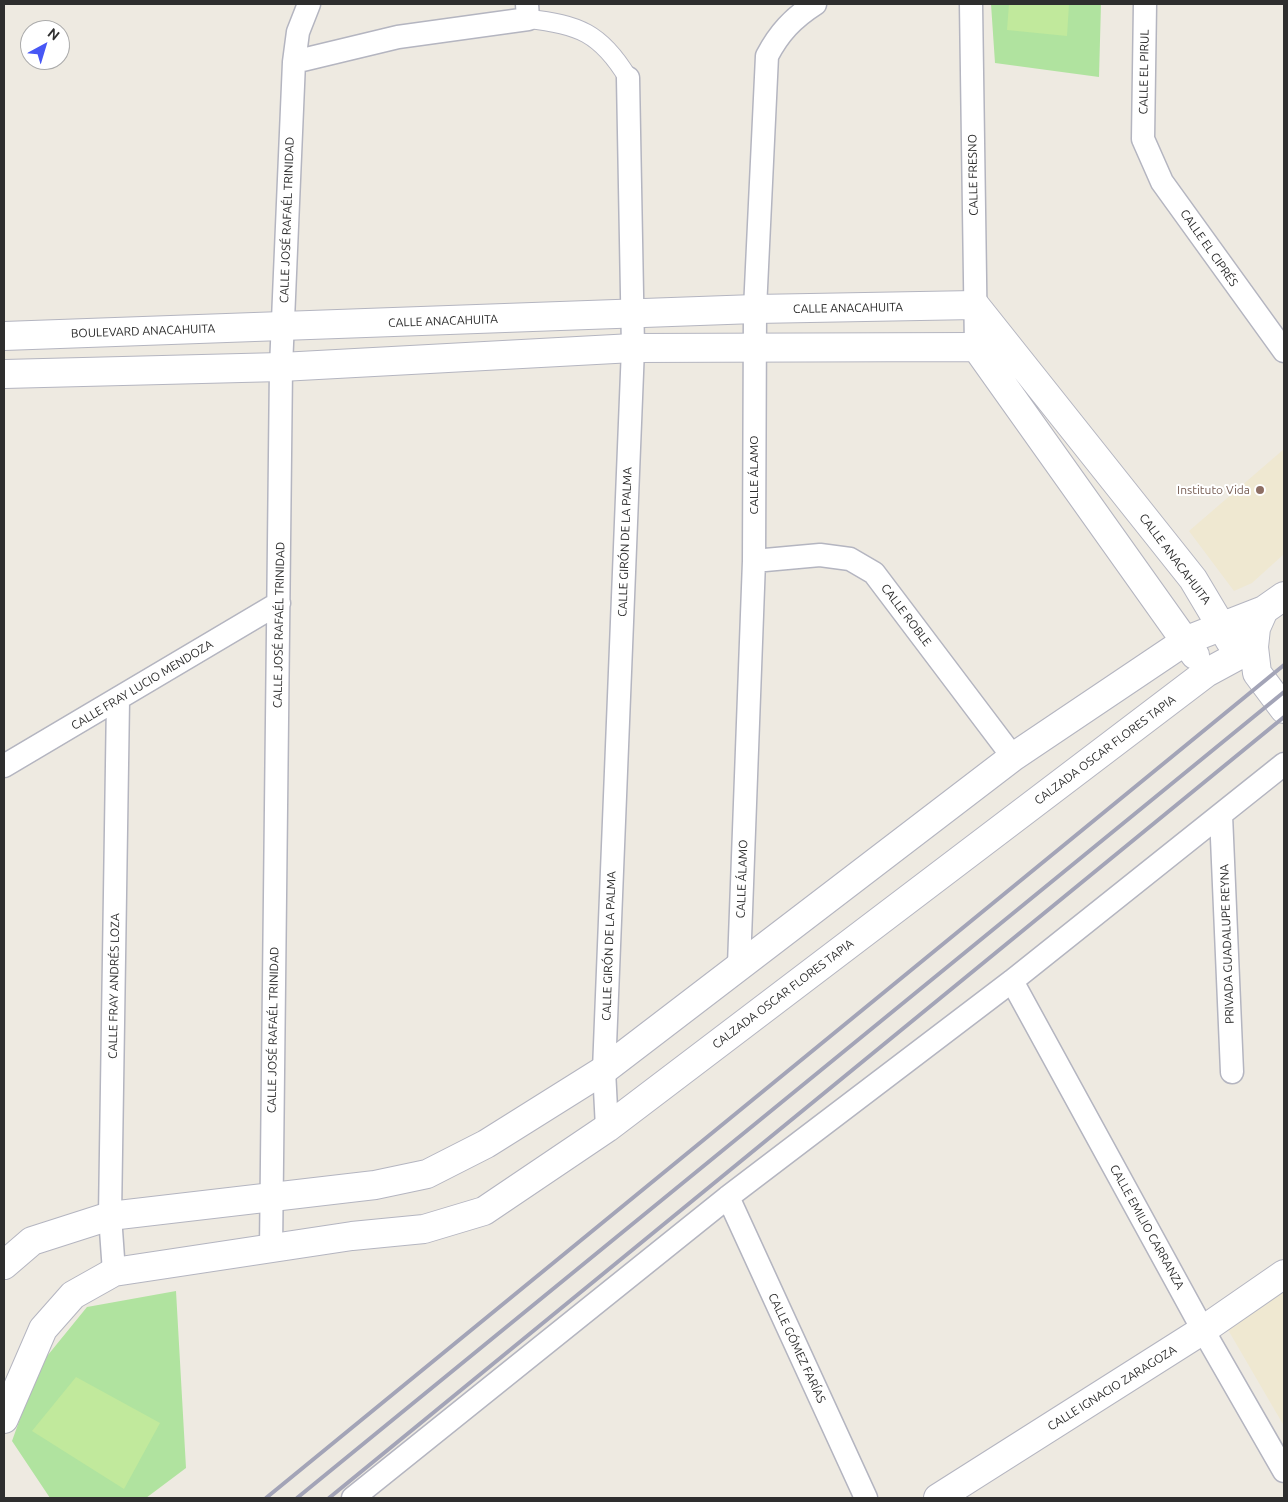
<!DOCTYPE html>
<meta charset="utf-8">
<style>
body{margin:0}
#map{position:relative;width:1288px;height:1502px;overflow:hidden;background:#eeeae1;font-family:Ubuntu,sans-serif}
canvas{display:block}
.frame{position:absolute;inset:0;border:5px solid #2e2e2e;pointer-events:none}
.north{position:absolute;left:20px;top:20px;width:50px;height:50px;box-sizing:border-box;background:#fff;border:1px solid #ababab;border-radius:50%;rotate:39deg;font-size:14px;font-weight:700;line-height:20px;text-align:center;color:#2e2e2e}
.north::after{content:'';display:block;margin:auto;width:18px;height:22px;background:#4757f5;clip-path:polygon(50% 0,100% 100%,50% 72%,0 100%)}
</style>
<div id="map">
<canvas width="1288" height="1502"></canvas>
<div class="frame"></div>
<div class="north">N</div>
</div>
<script>
const ctx = document.querySelector('canvas').getContext('2d');
ctx.lineJoin = 'round';
function paint(path, color) { ctx.fillStyle = color; ctx.fill(path, 'evenodd'); }
function strokePath(path, color, width, dash) { ctx.strokeStyle = color; ctx.lineWidth = width; ctx.lineCap = dash ? 'butt' : 'round'; ctx.setLineDash(dash || []); ctx.stroke(path); }
function drawText(font, color, halo, rows, align = 'center') {
  ctx.font = font + ' Ubuntu,sans-serif'; ctx.lineWidth = 4; ctx.setLineDash([]); ctx.textBaseline = 'middle'; ctx.strokeStyle = halo; ctx.fillStyle = color; for (const [text, x, y, turn = 0] of rows) {
    ctx.save(); ctx.translate(x, y); ctx.rotate((+turn || 0) * Math.PI / 180); ctx.textAlign = isNaN(turn) ? turn : align; if (halo) ctx.strokeText(text, 0, 0); ctx.fillText(text, 0, 0); ctx.restore();
  }
}
paint(new Path2D(`
 M1284,449V554L1252,583L1234,591L1189,531Z
 M1284,1291V1426L1227,1328Z`), '#efe8d1');
paint(new Path2D(`
 M991,4H1101L1099,77L995,63Z
 M176,1291L186,1468L146,1498H50L12,1441L39,1366L87,1307Z`), '#b0e39f');
paint(new Path2D(`
 M1009,4H1069L1067,36L1007,30Z
 M76,1377L160,1423L124,1489L32,1431Z`), '#c1e99c');
const pedestrian = new Path2D(`
 M528,19C578,24 601,33 628,78`);
const minor = new Path2D(`
 M971,4L976,347
 M1145,4L1143,139L1162,182L1284,351
 M294,62L398,37L528,19L527,4
 M754,561L820,555L850,559L874,573L1013,757
 M4,766L279,603
 M1221,815L1232,1072
 M739,965L754,561L755,309L767,56C779,33 793,18 815,4
 M1012,981L1203,1330L1284,1471
 M607,1128L604,1070L633,348L628,78
 M728,1197L866,1498
 M271,1248L281,367L294,62L298,32L309,4
 M114,1272L110,1216L118,700
 M353,1498L728,1197L1012,981L1284,764`);
const tertiary = new Path2D(`
 M4,336L755,309L975,305L1193,579L1230,641
 M4,374L281,367L633,348L976,347L1195,655
 M1284,596L1264,610L1256,628L1254,647L1257,673L1284,709
 M4,1265L32,1241L110,1216L375,1185L427,1174L486,1144L604,1070L1013,757L1187,640L1264,610
 M4,1419L43,1329L73,1295L114,1272L352,1236L424,1229L484,1211L607,1128L1206,673L1254,647
 M938,1498L1203,1330L1284,1274`);
strokePath(pedestrian, '#b4b5c0', 20);
strokePath(minor, '#b4b5c0', 25);
strokePath(tertiary, '#b4b5c0', 30);
strokePath(pedestrian, '#fff', 18);
strokePath(minor, '#fff', 22);
strokePath(tertiary, '#fff', 28);
strokePath(new Path2D(`
 M266,1498L1284,665
 M297,1498L1284,692
 M329,1498L1284,717`), '#a3a4b7', 4);
for (const [x, y, r, color] of [
 [1260,490,5,"#8d6e63"]
]) { const dot = new Path2D(); dot.arc(x, y, r, 0, 2 * Math.PI); ctx.fillStyle = color; ctx.fill(dot); strokePath(dot, '#fff', 2); }
drawText('12px', '#2e2e2e', '#fff', [
 ["CALLE EL PIRUL",1144,72,-89],
 ["CALLE FRESNO",973,175,-91],
 ["CALLE JOSÉ RAFAÉL TRINIDAD",287,220,-88],
 ["CALLE EL CIPRÉS",1209,248,55],
 ["CALLE ANACAHUITA",848,308,-1],
 ["CALLE ANACAHUITA",443,321,-2],
 ["BOULEVARD ANACAHUITA",143,331,-2],
 ["CALLE ÁLAMO",754,475,-90],
 ["CALLE GIRÓN DE LA PALMA",625,542,-88],
 ["CALLE ANACAHUITA",1175,559,53],
 ["CALLE ROBLE",906,615,53],
 ["CALLE JOSÉ RAFAÉL TRINIDAD",279,625,-89],
 ["CALLE FRAY LUCIO MENDOZA",142,685,-31],
 ["CALZADA OSCAR FLORES TAPIA",1105,750,-37],
 ["CALLE ÁLAMO",742,879,-88],
 ["PRIVADA GUADALUPE REYNA",1227,944,-92],
 ["CALLE GIRÓN DE LA PALMA",609,946,-88],
 ["CALLE FRAY ANDRÉS LOZA",114,986,-89],
 ["CALZADA OSCAR FLORES TAPIA",783,994,-37],
 ["CALLE JOSÉ RAFAÉL TRINIDAD",273,1030,-89],
 ["CALLE EMILIO CARRANZA",1147,1227,61],
 ["CALLE GÓMEZ FARÍAS",797,1348,65],
 ["CALLE IGNACIO ZARAGOZA",1112,1388,-32]
]);
drawText('12px', '#785e54', '#fff', [
 ["Instituto Vida",1250,490]
], 'right');
</script>
